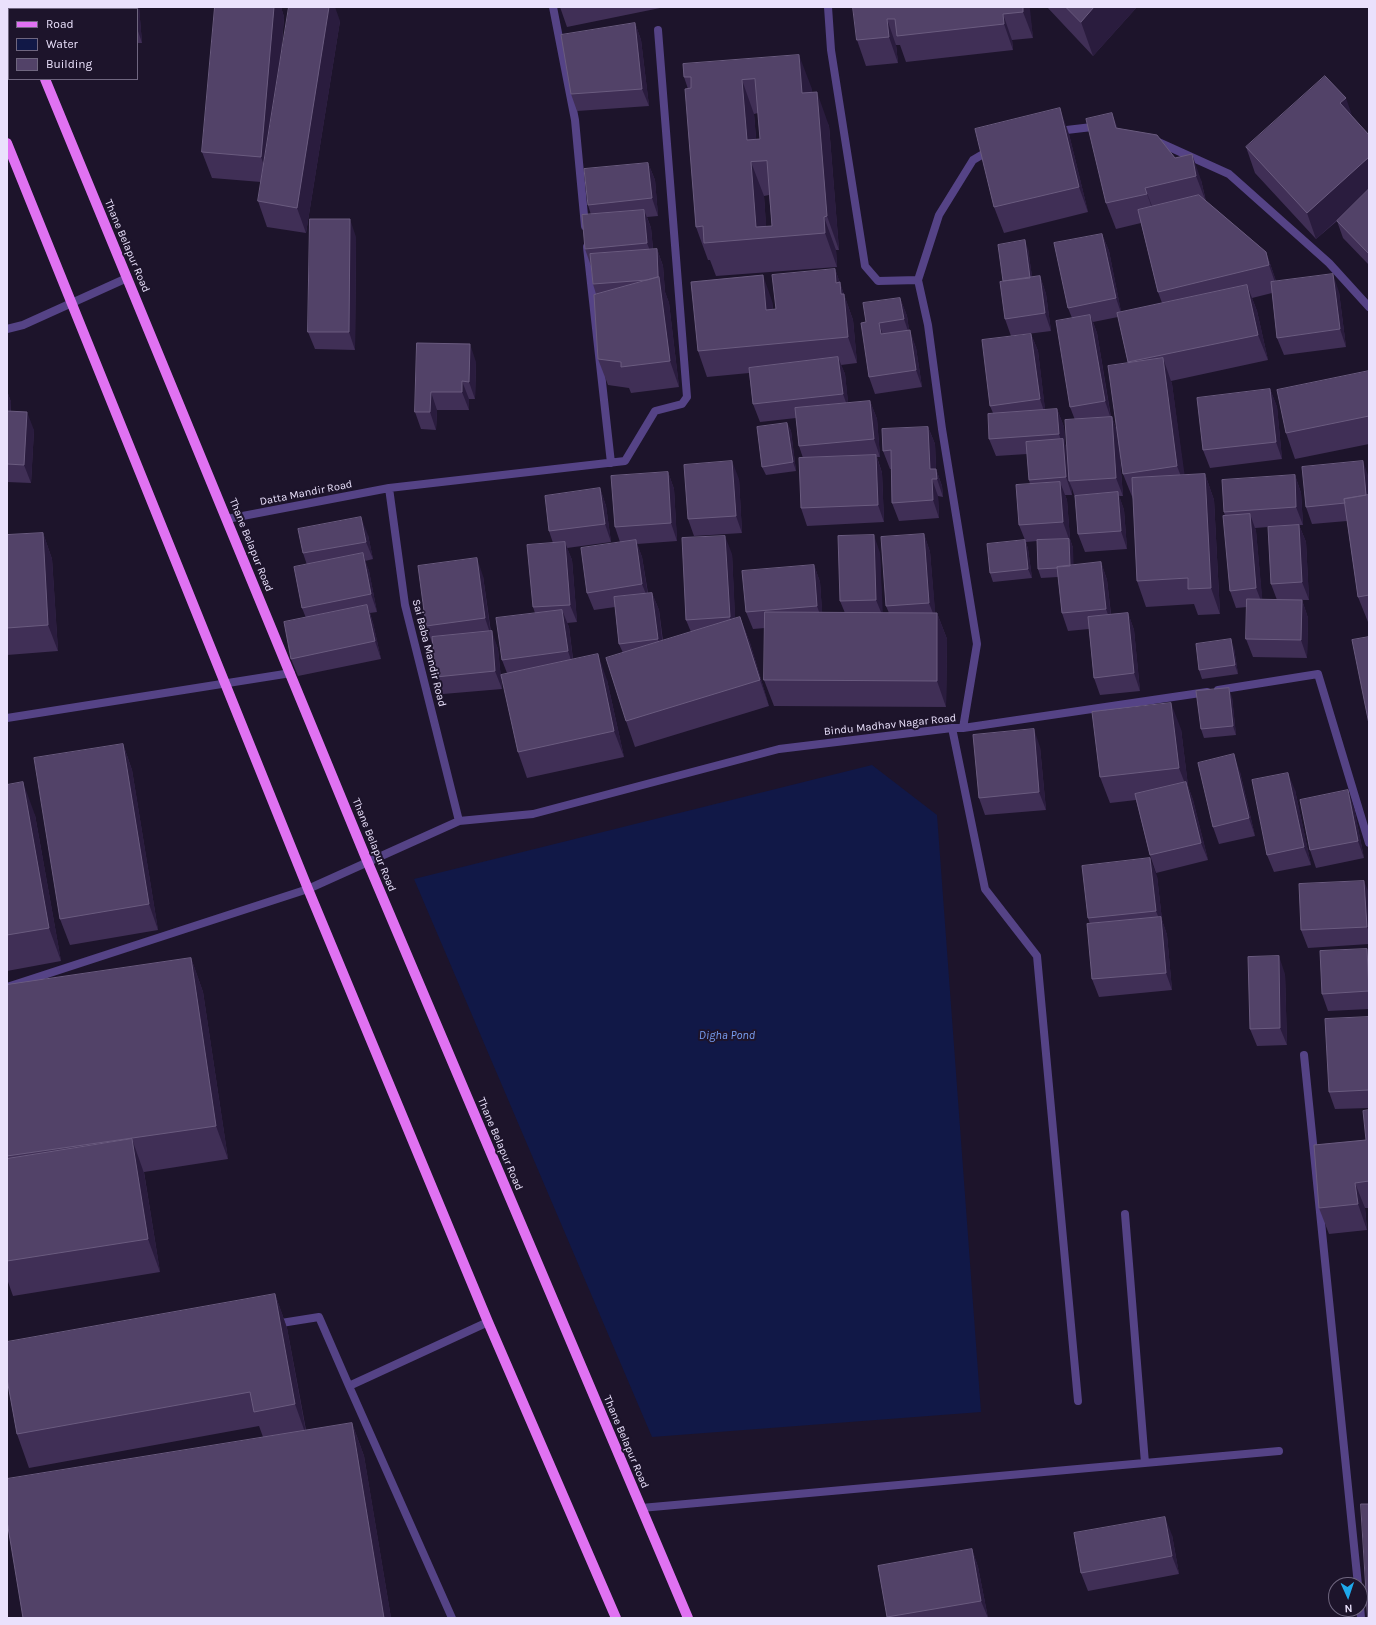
<!DOCTYPE html>
<style>
body{margin:0}
#map{position:relative;width:1376px;height:1625px;overflow:hidden;background:#1d142b;font-family:Karla,sans-serif}
canvas{display:block}
.frame{position:absolute;inset:0;border:8px solid #eae1fc;pointer-events:none}
.legend{position:absolute;left:8px;top:8px;width:130px;height:72px;box-sizing:border-box;background:#1d142b;border:1px solid #6f667f;margin:0;padding:5px 7px;list-style:none;font-size:12px;color:#eae1fc}
.legend li{display:flex;align-items:center;gap:8px;height:20px}
.legend b{width:20px;border:1px solid #6f667f}
.north{position:absolute;left:1328px;top:1577px;width:40px;height:40px;box-sizing:border-box;background:#1d142b;border:1px solid #6f667f;border-radius:50%;rotate:177deg;font-size:11px;font-weight:700;line-height:16px;text-align:center;color:#eae1fc}
.north::after{content:'';display:block;margin:auto;width:14px;height:18px;background:#1ea8eb;clip-path:polygon(50% 0,100% 100%,50% 72%,0 100%)}
</style>
<div id="map">
<canvas width="1376" height="1625"></canvas>
<div class="frame"></div>
<ul class="legend">
<li><b style="height:5px;background:#e072f2"></b>Road</li>
<li><b style="height:11px;background:#111847"></b>Water</li>
<li><b style="height:11px;background:#524268"></b>Building</li>
</ul>
<div class="north">N</div>
</div>
<script>
const ctx = document.querySelector('canvas').getContext('2d');
ctx.lineJoin = 'round';
function paint(path, color) { ctx.fillStyle = color; ctx.fill(path, 'evenodd'); }
function strokePath(path, color, width, dash) { ctx.strokeStyle = color; ctx.lineWidth = width; ctx.lineCap = dash ? 'butt' : 'round'; ctx.setLineDash(dash || []); ctx.stroke(path); }
function drawText(font, color, halo, rows, align = 'center') {
  ctx.font = font + ' Karla,sans-serif'; ctx.lineWidth = 4; ctx.setLineDash([]); ctx.textBaseline = 'middle'; ctx.strokeStyle = halo; ctx.fillStyle = color; for (const [text, x, y, turn = 0] of rows) {
    ctx.save(); ctx.translate(x, y); ctx.rotate((+turn || 0) * Math.PI / 180); ctx.textAlign = isNaN(turn) ? turn : align; if (halo) ctx.strokeText(text, 0, 0); ctx.fillText(text, 0, 0); ctx.restore();
  }
}
paint(new Path2D(`
 M872,765L937,815L981,1412L652,1437L414,879Z`), '#111847');
strokePath(new Path2D(`
 M7,987L308,889
 M275,1324L319,1317L349,1386L488,1322
 M349,1386L452,1618`), '#554386', 8);
strokePath(new Path2D(`
 M553,7L575,120L585,226
 M828,7L831,50L865,266L878,281L918,280
 M1058,131L1092,127L1098,128
 M1156,141L1229,174L1329,263L1369,307
 M587,247L611,463
 M7,329L23,325L127,278
 M389,488L405,605L459,821
 M227,519L389,488L625,461L655,411L682,404L687,397L658,30
 M1218,690L1318,674L1369,843
 M7,718L291,673
 M952,728L985,889L1037,956L1078,1401
 M963,728L977,644L942,429L928,325L918,280L939,215L973,160L990,150
 M308,889L459,821L533,814L779,749L952,728H963L1207,692
 M1304,1055L1358,1585
 M1125,1214L1145,1463
 M641,1508L1279,1451
 M1360,1606L1361,1618`), '#554386', 8);
strokePath(new Path2D(`
 M15,7L16,9
 M45,79L368,863L688,1618
 M7,143L308,889L488,1322L616,1618`), '#e072f2', 10);
paint(new Path2D(`
 M139,7L142,43H137V9H113Z
 M215,7H281L284,17L281,60L340,21L306,233L267,227L258,201L261,182L212,178L202,152Z
 M560,7H665L567,27Z
 M853,7H1029L1033,38L1012,40L1013,50L906,62L900,45H896L898,63L866,66L857,40Z
 M1047,7H1137L1093,56Z
 M635,23L641,40L649,106L577,111L571,94Z
 M683,64L812,89V93L829,126L839,250H836L837,267L716,276L710,260H708L696,227L688,89L684,77ZM758,113L760,139H756L754,114ZM769,195L772,226L766,227L764,196Z
 M1352,116L1369,135V265L1343,238L1337,221L1316,239L1255,173L1246,147Z
 M1118,128L1175,158L1201,180L1206,201L1266,252L1276,281L1339,292L1346,347L1284,355L1277,338L1272,293L1252,298L1257,311L1268,360L1171,381L1172,384L1184,475L1205,474L1214,500L1220,614L1198,615L1194,604L1146,607L1137,581L1133,499L1123,474L1119,446L1123,496H1119L1124,510L1127,549L1085,552L1078,534L1075,498L1072,488V495H1065L1067,500L1070,539L1073,548V565L1101,562L1107,580L1111,614L1128,613L1134,630L1140,691L1100,695L1094,678L1089,629L1068,631L1062,613L1058,577L1041,578L1038,569L1037,541L1026,542L1028,549L1032,578L993,582L990,573L1025,540L1019,525L1030,484L1029,480L1027,454L996,456L989,439L993,413L990,406L1031,334L1038,351L1045,410L1057,409L1064,427L1065,444L1067,450L1075,420L1070,407L1072,318L1068,308L1102,234L1109,251L1121,312L1162,303L1158,292L1141,223L1116,229L1106,203ZM1118,317L1128,363L1117,432L1112,417H1111L1097,333L1093,322Z
 M1069,134L1088,212L1004,233L994,207Z
 M648,163L655,180L658,216L647,217L651,228L653,249H657L663,266L665,292L669,303L679,387L631,393L629,388L608,385L598,359L596,294L593,284L591,266L585,249L591,215L588,205Z
 M356,237L355,350L315,349L308,332Z
 M1028,249L1032,277L1040,276L1046,294L1051,331L1011,336L1005,319L1003,281Z
 M835,269L853,320L857,363L841,365L845,374L848,403L870,401L877,419L880,457H877L882,473L884,522L807,526L801,508L803,458L799,446L796,418L760,422L753,404L749,373L707,377L698,351L772,301L773,309H776Z
 M900,298L907,316L909,330L916,348L922,387L875,394L869,377L866,322Z
 M417,343L476,362L475,399H469V410H437L436,430L421,429L415,412Z
 M1369,371V444L1295,459L1286,433Z
 M1270,389L1277,407L1282,459L1210,468L1203,450Z
 M7,391L11,402V411L34,430L31,483L7,482Z
 M787,423L791,431L796,471L766,475L762,467Z
 M928,427L935,444L936,469L942,486L943,497L938,496L939,518L899,521L892,503L891,469H890L883,451Z
 M668,472L674,489L677,541L637,544L642,557L648,593H652L659,610L663,641L691,632L686,620L732,554L735,619L740,617L750,643L769,706L635,747L626,721L623,653L619,644L615,607L594,610L587,593L620,542L615,527Z
 M1295,475L1301,493L1303,525H1299L1306,542L1309,600H1302L1308,618L1307,658L1253,657L1246,639L1247,607L1236,608L1230,591L1225,516L1224,512ZM1268,527L1271,584L1277,600L1262,599L1256,531L1255,528Z
 M1369,478V622H1368L1358,597L1347,521L1312,524L1306,507Z
 M739,479L742,533L694,536L688,519Z
 M600,488L606,506L611,542L567,548L572,560L577,622L567,623L569,627L573,659L607,680L624,757L527,778L518,752L507,673L502,660L535,613L533,607L553,543L549,531Z
 M43,533L52,559L58,651L7,655V535Z
 M924,534L930,552L935,613H937L947,639L946,707L774,706L764,680L765,628L753,629L746,612L814,565L820,582L822,612L845,613L840,601L880,553L882,613H889L886,606Z
 M368,535L373,559L365,561L369,571L377,612L370,613L373,623L381,659L298,676L291,659L306,618L302,608L307,565L303,553Z
 M483,576L491,632L498,649L502,689L443,694L436,677L433,643H432L426,626Z
 M1234,648L1238,674L1202,679L1199,670Z
 M1232,697L1236,735L1204,738L1201,729Z
 M1181,729L1188,786L1193,800L1208,860L1156,873L1150,855L1136,800L1110,803L1100,777Z
 M123,744L132,770L158,930L70,945L60,919Z
 M1040,747L1046,810L985,815L979,798Z
 M1240,772L1255,836L1219,844L1213,827Z
 M7,785L35,815L61,961L7,971Z
 M1295,790L1311,865L1274,872L1267,855Z
 M1354,808L1364,858L1316,868L1310,850Z
 M1157,876L1162,920L1167,935L1172,990L1099,997L1092,979L1090,924L1088,918Z
 M1369,893V944L1308,948L1301,930Z
 M1369,953V1009L1328,1011L1322,994Z
 M191,958L203,992L228,1159L144,1172L160,1272L13,1296L7,1279V985Z
 M1285,974L1287,1045L1257,1046L1250,1029Z
 M1369,1017V1108L1335,1109L1329,1092Z
 M1369,1110V1208H1365L1367,1230L1329,1234L1319,1208L1366,1140Z
 M275,1294L287,1328L306,1430L352,1423L364,1456L391,1618H23L263,1437L259,1426L29,1468L17,1434Z
 M1172,1535L1179,1574L1088,1591L1081,1573Z
 M972,1549L978,1567L988,1618H888L878,1566Z`), '#402f56');
paint(new Path2D(`
 M96,7H101L102,9H97Z
 M134,7H139L142,43L137,28V9H135Z
 M274,7H281L284,17L270,183L261,157Z
 M329,7H335L340,21L306,233L297,208Z
 M1023,7H1029L1030,9L1033,38L1023,12Z
 M1094,7H1137L1093,56L1081,22Z
 M1003,14L1012,40L1013,50L1004,24Z
 M887,19L896,45L898,63L889,37Z
 M635,23L641,40L649,106L642,89Z
 M799,55L812,89L815,127L802,93Z
 M742,80L754,114L758,162L747,140Z
 M817,92L829,126L839,250L827,216Z
 M1346,98L1355,124L1340,103Z
 M1060,108L1069,134L1088,212L1079,187Z
 M1112,113L1122,139L1116,128Z
 M1192,154L1201,180L1206,202L1196,176Z
 M1369,157V191L1316,239L1307,213Z
 M751,162L764,196L767,238L756,227Z
 M648,163L655,180L658,216L652,198Z
 M1145,188L1155,214L1156,219L1147,194Z
 M644,210L651,228L654,261L647,243Z
 M824,217L836,250L837,267L825,233Z
 M350,219L356,237L355,350L349,332Z
 M1102,234L1109,251L1122,316L1116,298Z
 M1025,240L1028,249L1034,290L1031,281Z
 M657,249L663,266L665,292L669,303L679,387L670,361L659,279Z
 M1266,252L1275,278L1278,291L1269,265Z
 M835,269L853,320L857,363L848,337L836,283Z
 M1333,274L1339,292L1346,347L1340,329Z
 M763,275L772,301L776,336L766,310Z
 M1040,276L1046,294L1051,331L1045,313Z
 M1247,285L1257,311L1268,360L1258,335Z
 M900,298L907,316L910,337L904,319Z
 M1090,315L1097,333L1111,419L1105,401Z
 M879,323L885,341L881,334Z
 M910,330L916,348L922,387L916,370Z
 M1031,334L1038,351L1046,417L1040,399Z
 M470,344L476,362L475,399L469,382Z
 M838,357L845,374L849,411L843,394Z
 M1163,358L1172,384L1187,492L1177,466Z
 M462,381L469,399V410L462,392Z
 M1270,389L1277,407L1282,459L1276,442Z
 M7,391L11,402L10,429L7,421Z
 M431,392L437,410L436,430L430,412Z
 M870,401L877,419L880,457L874,439Z
 M1057,409L1064,427L1065,444L1069,456V481L1072,488V495L1066,477L1063,447L1059,434Z
 M27,412L34,430L31,483L24,465Z
 M1112,417L1118,435L1123,496L1116,478Z
 M787,423L791,431L796,471L793,462Z
 M928,427L935,444L936,469L942,486L943,497L937,479L930,469Z
 M876,455L882,473L884,522L878,505Z
 M732,461L739,479L742,533L736,516Z
 M1363,461L1369,478V507L1367,501Z
 M668,472L674,489L677,541L671,523Z
 M1205,474L1214,500L1220,614L1211,588Z
 M1295,475L1301,493L1303,525L1296,507Z
 M932,479L938,496L939,518L933,500Z
 M1060,482L1067,500L1070,539L1073,548L1074,576L1070,567L1069,539L1063,522Z
 M600,488L606,506L611,542L605,524Z
 M1118,492L1124,510L1127,549L1121,531Z
 M1250,514L1256,531L1263,606L1256,588Z
 M361,517L368,535L373,559L366,542Z
 M1299,525L1306,542L1309,600L1302,582Z
 M43,533L52,559L58,651L48,625Z
 M924,534L930,552L936,621L929,603Z
 M874,535L880,553L883,617L876,600Z
 M725,536L732,554L736,635L730,617Z
 M636,540L642,557L649,602L642,584Z
 M1025,540L1028,549L1032,578L1028,569Z
 M565,542L572,560L577,622L570,605Z
 M363,553L369,571L377,612L371,594Z
 M477,558L483,576L491,636L485,618Z
 M1101,562L1107,580L1112,626L1106,609Z
 M814,565L820,582L823,623L817,606Z
 M652,593L659,610L664,657L658,639Z
 M1302,600L1308,618L1307,658L1301,640Z
 M367,605L373,623L381,659L375,641Z
 M562,610L569,627L574,669L568,651Z
 M937,613L947,639L946,707L937,681Z
 M1128,613L1134,630L1140,691L1134,673Z
 M740,617L750,643L769,706L760,680Z
 M492,631L498,649L502,689L495,671Z
 M1231,639L1234,648L1238,674L1235,665Z
 M598,654L607,680L624,757L614,731Z
 M1229,688L1232,697L1236,735L1233,726Z
 M1171,703L1181,729L1188,786L1193,800L1208,860L1201,843L1189,794L1179,768Z
 M1034,729L1040,747L1046,810L1039,792Z
 M123,744L132,770L158,930L149,904Z
 M1234,754L1240,772L1255,836L1249,818Z
 M1288,773L1295,790L1311,865L1304,847Z
 M23,782L35,815L61,961L49,928Z
 M1348,790L1354,808L1364,858L1358,841Z
 M1150,858L1157,876L1162,920L1167,935L1172,990L1166,973L1162,926L1156,911Z
 M1364,881L1369,893V933L1367,927Z
 M1367,949L1369,953V979Z
 M1279,956L1285,974L1287,1045L1280,1028Z
 M191,958L203,992L228,1159L216,1126Z
 M132,1139L144,1173L160,1272L148,1239Z
 M1355,1183L1365,1208L1367,1230L1358,1204Z
 M275,1294L287,1328L307,1438L295,1404Z
 M352,1423L364,1456L391,1618H384Z
 M1165,1517L1172,1535L1179,1574L1172,1556Z
 M972,1549L978,1567L988,1618L981,1601Z`), '#2a1c3e');
const building = new Path2D(`
 M61,7H96L97,9H61Z
 M113,7H134L135,9H111H113Z
 M215,7H274L261,157L202,152Z
 M289,7H329L297,208L258,201Z
 M853,7H1023V12L1003,14L1004,24L897,36L895,19H887L889,37L857,40Z
 M1066,7H1094L1081,22Z
 M635,23L642,89L571,94L561,35Z
 M799,55L802,93L817,92L827,216L824,217L825,233L704,243L703,226L696,227L685,89L691,88V77H684L683,64ZM755,79L760,139L747,140L742,80ZM767,161L772,226L756,227L751,162Z
 M1325,76L1346,98L1340,103L1369,135V157L1307,213L1246,147Z
 M1060,108L1079,187L994,207L975,129Z
 M1112,113L1116,128L1157,135L1175,158L1192,154L1196,176L1145,188L1147,194L1106,203L1086,119Z
 M648,163L652,198L588,205L584,169Z
 M1369,189V254L1337,221Z
 M1199,195L1266,252L1269,265L1158,292L1138,210Z
 M644,210L647,243L585,249L582,215Z
 M310,219H350L349,332H308Z
 M1102,234L1116,298L1068,308L1054,243Z
 M1025,240L1030,278L1003,281L998,245Z
 M657,249L658,277L647,280L593,284L590,254Z
 M835,269L836,283L840,282L841,294H844L848,337L698,351L691,282L763,275L766,310L776,309L772,275Z
 M1333,274L1340,329L1277,338L1271,282Z
 M1040,276L1045,313L1005,319L1000,282Z
 M659,277L670,361L621,367V362L598,359L594,295Z
 M1247,285L1258,335L1128,362L1117,313Z
 M900,298L904,319L879,323L881,334L910,330L916,370L869,377L861,323L866,322L863,303Z
 M1090,315L1105,401L1070,407L1056,321Z
 M1031,334L1040,399L990,406L982,340Z
 M417,343L470,344L469,382L462,381V392H431L430,412H415Z
 M838,357L843,394L753,404L749,368Z
 M1163,358L1177,466L1123,474L1108,366Z
 M1369,371V416L1286,433L1277,390Z
 M1270,389L1276,442L1203,450L1197,398Z
 M870,401L874,439L799,446L795,408Z
 M1057,409L1059,434L989,439L988,414Z
 M7,411L27,412L24,465L7,464Z
 M1112,417L1116,478L1069,481L1065,420Z
 M787,423L793,462L762,467L757,427Z
 M928,427L930,469H936L937,479H932L933,500L892,503L891,450L883,451L882,429Z
 M1063,439L1066,477L1029,480L1026,442Z
 M876,455L878,505L801,508L799,458Z
 M732,461L736,516L688,519L684,465Z
 M1363,461L1366,495L1344,499L1345,503L1306,507L1302,467Z
 M668,472L671,523L615,527L611,476Z
 M1205,474L1211,588L1188,589V578L1137,581L1132,478Z
 M1295,475L1296,507L1224,512L1222,480Z
 M1060,482L1063,522L1019,525L1016,485Z
 M600,488L605,524L549,531L545,496Z
 M1118,492L1121,531L1078,534L1075,496Z
 M1369,495V595L1358,597L1344,499Z
 M1250,514L1256,588L1230,591L1223,516Z
 M361,517L366,542L303,553L298,529Z
 M1299,525L1302,582L1271,584L1268,527Z
 M43,533L48,625L7,628V535Z
 M924,534L929,603L886,606L881,537Z
 M874,535L876,600L840,601L838,536Z
 M725,536L730,617L686,620L682,538Z
 M1069,539L1070,566L1057,567V568L1038,569L1037,540Z
 M636,540L642,584L587,593L581,548Z
 M1025,540L1028,569L990,573L987,544Z
 M565,542L570,605L533,607L527,545Z
 M363,553L371,594L302,608L294,567Z
 M477,558L485,618L426,626L418,566Z
 M1101,562L1106,609L1062,613L1057,567Z
 M814,565L817,606L746,612L742,571Z
 M652,593L658,639L619,644L614,597Z
 M1247,599L1302,600L1301,640L1246,639Z
 M367,605L375,641L291,659L284,622Z
 M562,610L568,651L502,660L496,618Z
 M765,612L937,613V681L764,680Z
 M1128,613L1134,673L1094,678L1088,617Z
 M740,617L760,680L626,721L606,658Z
 M492,631L495,671L436,677L432,637Z
 M1369,637V724L1352,640Z
 M1231,639L1235,665L1199,670L1196,644Z
 M598,654L614,731L518,752L501,675Z
 M1229,688L1233,726L1201,729L1196,691Z
 M1171,703L1179,768L1100,777L1092,712Z
 M1034,729L1039,792L979,798L973,735Z
 M123,744L149,904L60,919L34,758Z
 M1234,754L1249,818L1213,827L1198,763Z
 M1288,773L1304,847L1267,855L1252,780Z
 M23,782L49,928L7,935V785Z
 M1186,782L1201,843L1150,855L1135,794Z
 M1348,790L1358,841L1310,850L1300,800Z
 M1150,858L1156,911L1088,918L1082,866Z
 M1364,881L1367,927L1301,930L1299,884Z
 M1161,917L1166,973L1092,979L1087,924Z
 M1367,949L1369,991L1322,994L1320,951Z
 M1279,956L1280,1028L1250,1029L1248,957Z
 M191,958L216,1126L7,1156V985Z
 M1369,1017V1090L1329,1092L1325,1019Z
 M1369,1110V1181L1355,1183L1358,1204L1319,1208L1314,1145L1366,1140L1363,1111Z
 M132,1139L148,1239L7,1261V1159Z
 M275,1294L295,1404L254,1412L250,1392L17,1434L7,1379V1342Z
 M352,1423L384,1618H23L7,1521V1479Z
 M1361,1504H1369V1618H1368Z
 M1165,1517L1172,1556L1081,1573L1074,1533Z
 M972,1549L981,1601L887,1617L878,1566Z`);
paint(building, '#524268');
strokePath(building, '#6a5b7f', 1);
drawText('11px', '#eae1fc', '#1d142b', [
 ["Thane Belapur Road",127,246,67],
 ["Datta Mandir Road",306,493,-11],
 ["Thane Belapur Road",251,545,68],
 ["Sai Baba Mandir Road",429,653,76],
 ["Bindu Madhav Nagar Road",890,725,-6],
 ["Thane Belapur Road",374,845,68],
 ["Thane Belapur Road",500,1144,67],
 ["Thane Belapur Road",626,1442,67]
]);
drawText('italic 12px', '#789ef3', '#1d142b', [
 ["Digha Pond",727,1036]
]);
</script>
